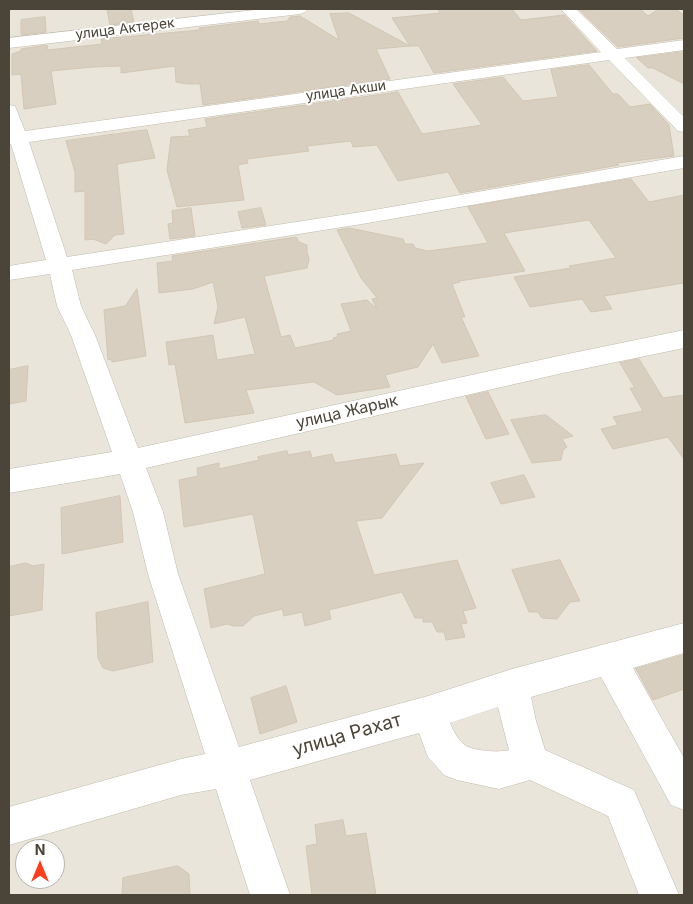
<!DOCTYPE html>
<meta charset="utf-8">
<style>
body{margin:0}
#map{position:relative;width:693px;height:904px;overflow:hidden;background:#f6f3ec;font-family:Inter,sans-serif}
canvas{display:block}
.frame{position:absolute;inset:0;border:10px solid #4b4439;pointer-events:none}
.north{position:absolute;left:15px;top:839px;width:50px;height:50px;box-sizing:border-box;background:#fff;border:1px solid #b7b4b0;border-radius:50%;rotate:0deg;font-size:14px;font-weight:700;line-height:20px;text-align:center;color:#4b4439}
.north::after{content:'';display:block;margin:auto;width:18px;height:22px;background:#fc3f1d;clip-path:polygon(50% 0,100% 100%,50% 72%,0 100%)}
</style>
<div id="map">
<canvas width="693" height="904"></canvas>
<div class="frame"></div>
<div class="north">N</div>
</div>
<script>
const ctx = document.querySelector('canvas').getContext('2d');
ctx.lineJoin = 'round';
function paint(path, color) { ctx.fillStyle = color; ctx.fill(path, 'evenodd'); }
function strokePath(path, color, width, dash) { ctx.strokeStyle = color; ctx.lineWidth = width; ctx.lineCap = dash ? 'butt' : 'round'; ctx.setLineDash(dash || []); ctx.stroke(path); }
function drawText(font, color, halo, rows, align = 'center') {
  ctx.font = font + ' Inter,sans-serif'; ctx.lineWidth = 4; ctx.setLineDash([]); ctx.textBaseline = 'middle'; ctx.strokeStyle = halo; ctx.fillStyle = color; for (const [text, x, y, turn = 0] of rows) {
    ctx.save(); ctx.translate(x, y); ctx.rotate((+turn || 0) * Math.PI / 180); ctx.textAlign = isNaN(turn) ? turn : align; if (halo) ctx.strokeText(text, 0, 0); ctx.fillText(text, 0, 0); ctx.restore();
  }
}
paint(new Path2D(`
 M9,9H684V895H9ZM25,849H55V879H25Z`), '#eae5da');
const building = new Path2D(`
 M131,9L134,22L110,25L107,10Z
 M438,9H512L521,20L564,15L597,51L434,73L419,46H410L392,18L440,13Z
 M579,9H640L648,16L659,9H675L684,15V38L618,47Z
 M349,13L410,46L376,49L390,79L203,105L200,84H187L176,82L175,66L121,73V66L93,67L51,71L56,104L24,109L21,74L12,75V54L21,51V49L47,45L48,50L102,44L101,39L200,30L199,28L258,21L259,24L287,21L290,17L300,16L339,40L330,14Z
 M45,17L46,32L21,35V20Z
 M684,52V84L653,68H648L637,58Z
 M589,65L613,94H618L630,107L650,104L669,125L674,156L617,163L619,165L460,193L448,172L398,181L377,145L353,147L351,141L307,146L309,151L247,159L248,163L238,165L244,200L177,207L167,170L171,137L190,136L188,130L207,127L205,119L398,92L422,134L482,125L453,84L503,77L523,101L558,97L551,70Z
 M147,130L155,158L117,164L124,234L115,235L106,244L93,239L85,240V191L75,192V172L66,141Z
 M631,179L649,202L684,195V283L604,296L612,309L591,312L582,299L530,307L514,277L571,268L569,266L616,258L589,220L504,233L525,271L459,281L460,282L452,284L465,317H461L479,356L442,363L433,344L418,367L385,375L390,387L337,395L314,382L246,390L254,413L185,423L175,364L169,365L166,342L213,335L217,360L255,354L245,317L214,324L218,307L213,282L193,289L159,293L157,263L173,261L172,256L296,237L299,242L307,245V252L309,259L307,268L264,276L281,337L290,335L295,348L334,340L333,338L338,337L337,334L351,331L341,304L367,300L377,309L372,299L377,298L361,278L337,230L349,228L403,239L405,244H413L415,248L428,251L488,243L468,207Z
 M191,208L195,236L170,239L168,224L173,223L172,211Z
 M261,208L266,225L242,228L238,212Z
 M137,289L146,356L112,362L111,359L108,360L104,310L125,306Z
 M639,359L663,398L684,395V459L668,437L613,449L601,429L618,425L613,417L643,411L630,388H635L620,363Z
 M28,366L26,401L9,404V370Z
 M488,392L509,434L486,439L466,397Z
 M546,415L573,436L562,439L567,447L563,450L561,460L532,463L511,420Z
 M287,451L288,455L310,451L312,458L332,454L335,463L396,454L400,466L424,463L382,518L356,521L374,575L457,560L476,608L463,611L467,623L461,624L465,637L446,640L444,632H437L432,622H423V618H415L402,592L329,610L331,619L305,626L302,612L284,616L282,609L254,616L243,626H234L227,624L211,628L204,589L265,574L253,514L184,527L179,480L198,476L197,468L219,463V469L259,460L258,457Z
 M524,475L535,497L501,504L491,483Z
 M120,496L123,542L62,554L61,508Z
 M560,560L580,601L570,602L557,619L542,618L538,612H529L512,570Z
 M26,563L33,566L44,564L42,610L9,616V567Z
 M148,602L153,662L113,671L103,668L98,658L96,613Z
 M684,655V689L653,700L636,669Z
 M286,686L297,722L260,734L251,698Z
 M343,820L346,836L366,833L376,895H312L306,846L317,844L315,825Z
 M178,866L189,874L190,895H122L123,878Z`);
paint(building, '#d8cfc1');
strokePath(building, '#d3c7b4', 1);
const street = new Path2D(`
 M263,9H308L305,12L300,14L9,48V38Z
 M561,9H576L617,49L684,40V50L625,58L684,117V132L678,131L609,60L29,142L67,257L368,211L684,156V168L368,223L72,270L81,306L95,335L138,448L563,355L684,330V348L563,373L146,468L163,512L178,574L239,747L428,696L512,669L684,623V653L633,668L684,758V810L671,805L601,677L531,697L536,721L545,750L634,790L679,895H639L608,816L530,780L499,789L457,780L444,775L428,757L419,733L250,780L290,895H250L216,789L181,795L9,845V807L181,759L205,754L148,574L133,512L120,474L9,493V469L112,452L71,335L57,306L50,274L9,280V266L46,260L11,144L9,145V105L15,106L25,131L601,52ZM498,707L509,750C499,753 476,751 466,746C459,741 453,731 450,723Z`);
strokePath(street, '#c2bbae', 1);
paint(street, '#fff');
drawText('14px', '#4b4439', '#fff', [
 ["улица Актерек",125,29,-7],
 ["улица Акши",346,91,-8]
]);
drawText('16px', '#4b4439', '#fff', [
 ["улица Жарык",347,412,-13]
]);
drawText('19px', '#4b4439', '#fff', [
 ["улица Рахат",347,735,-16]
]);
</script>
